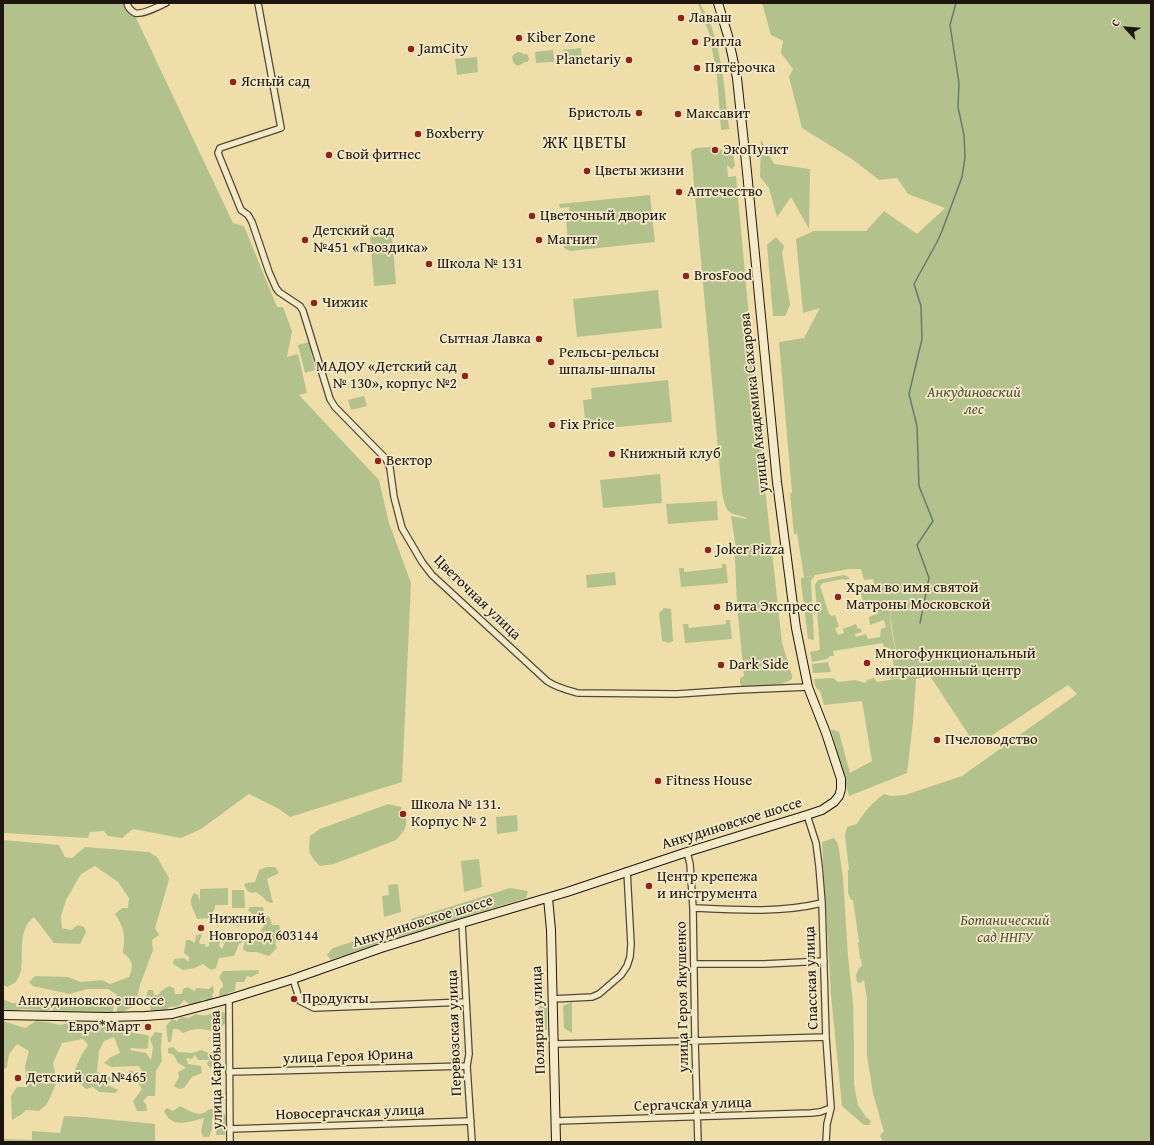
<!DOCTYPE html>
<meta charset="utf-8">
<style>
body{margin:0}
#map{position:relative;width:1154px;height:1145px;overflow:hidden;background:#efdeaa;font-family:"Gentium Book Plus",serif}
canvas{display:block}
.frame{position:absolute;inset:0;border:4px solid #1e150e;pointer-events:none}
.north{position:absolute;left:1106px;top:8px;width:40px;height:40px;-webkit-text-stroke:3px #f5eac8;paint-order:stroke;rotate:296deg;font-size:11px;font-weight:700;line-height:16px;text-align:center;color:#1e150e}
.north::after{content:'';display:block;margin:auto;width:14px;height:18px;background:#1e150e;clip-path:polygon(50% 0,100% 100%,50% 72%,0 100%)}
</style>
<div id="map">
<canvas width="1154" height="1145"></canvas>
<div class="frame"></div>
<div class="north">С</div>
</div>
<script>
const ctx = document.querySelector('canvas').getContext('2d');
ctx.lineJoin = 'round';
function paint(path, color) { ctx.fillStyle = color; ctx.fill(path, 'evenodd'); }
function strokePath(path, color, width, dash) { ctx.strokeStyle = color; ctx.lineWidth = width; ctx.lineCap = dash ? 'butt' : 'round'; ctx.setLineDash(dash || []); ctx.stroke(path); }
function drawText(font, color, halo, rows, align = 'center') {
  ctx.font = font + ' "Gentium Book Plus",serif'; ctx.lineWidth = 3.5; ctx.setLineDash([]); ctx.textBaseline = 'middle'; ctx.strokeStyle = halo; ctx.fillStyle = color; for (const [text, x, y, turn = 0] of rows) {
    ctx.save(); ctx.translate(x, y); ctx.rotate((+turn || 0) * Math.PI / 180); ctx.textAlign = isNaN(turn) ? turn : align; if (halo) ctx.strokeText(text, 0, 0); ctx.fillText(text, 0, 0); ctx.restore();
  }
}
paint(new Path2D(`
 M3,3H129L233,223L244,226L277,307H283L292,331L287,357L298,354L307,393L299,395L379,480L389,523L411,583L402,782L290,817L279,809L249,794L201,829L181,838L133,829L122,838L108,836L104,831L90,832L88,838L3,833Z
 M698,3H700C704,12 709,19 712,28C723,61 725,94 729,129L721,130L717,76L709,33Z
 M762,3H1151V1142H883L880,1136L882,1133L884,1132L873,1093L867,1056V999L864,980L860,983L857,982L856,975L859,968L862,966L861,959H860L858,943L859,942L853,900H851L848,893V870H849L845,835L847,827L857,824C864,812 873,802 884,794L891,796L905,795L962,776L1077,694L1068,685L976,746L930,676L916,679L913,722L907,773L849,796L831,729L839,732L850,773L872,761L862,701L824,705L820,691C815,688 815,685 814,679L833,678L838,682L855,680L865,683L867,680L874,678L877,682L901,678L892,629L890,607L891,628L901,677L891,679L889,668L894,666L890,648H884L883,643L833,651L834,656H830L827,659L812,662L810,652L820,650L815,585L818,580L844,575L848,577L850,579L845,580L843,579L823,583L820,586L829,614L832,616L835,615L839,627L835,628L838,635L844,633L843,629L856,624L858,629L860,628L862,632L855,634L856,637L866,634L868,639L880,637L881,629L886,627L884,620L870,625L869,617L876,614L874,604L865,606L860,592L863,590L864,594L876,591L873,579L864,580L861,569H849L804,577L797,533L794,535L790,493H792L779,342L804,338L820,308L803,313L796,239L814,231H866L884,211L917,234L945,208L908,194L897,178L879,180L852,159L802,128L789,77L793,69L781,53L783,41L771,35Z
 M581,48L582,60L564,62L563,50Z
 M553,50L554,62L536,63L535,52Z
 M519,52L524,54H527L529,58L528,62H525L518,66L514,64L512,57L514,54Z
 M477,57L478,72L457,75L455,59Z
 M761,140L774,164L810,169L809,229L791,197L777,217L769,188L760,177Z
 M713,147L715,150L730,149L733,151L735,166L732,169L727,165L728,177L736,176L764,479L782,643L792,675V679C780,688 756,686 742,686L740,683V678L744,676L737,605L735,559V555H737L731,516L747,519V556V518C727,512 727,515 722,493L691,151L696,148Z
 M650,195L655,242L570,251L564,248V244L568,243L566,220H561V216L570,215L569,207L560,208L559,204Z
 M392,235L396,284L374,286L370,237Z
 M776,237L784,246L782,253L790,305L785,316H773L767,245Z
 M658,290L662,328L577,337L573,299Z
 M309,342L315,370L305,373L298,345Z
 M668,380L672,422L586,430L583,400L592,399L591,388Z
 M364,396L367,406L351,410L348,400Z
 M660,474L662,503L603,508L600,480Z
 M717,501L718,520L668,524L666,504Z
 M722,564H726L728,583L681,587L679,568H684V572L722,568Z
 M615,572L616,585L587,588L586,575Z
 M815,575L811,581L814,640L808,639L801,582V578Z
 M664,608L671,609L673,641L669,643L662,641L659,613Z
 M726,620H730L732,639L685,643L683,624H688L689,628L726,624Z
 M828,662L831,672L813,673L812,664Z
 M388,804L401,807C410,821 407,829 396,840L334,864L320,866C309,855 308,852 310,836L320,829Z
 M517,815L518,831L497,834L496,817Z
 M834,838L838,844L843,877L848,956L853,1003L854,1043V1084L858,1105L866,1117L871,1121L869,1125H864L842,1106L831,995L822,842Z
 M3,840L59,845L65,857L72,858L85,847L149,852L157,857L169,878L167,887L155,928L159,935L152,940L153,950L140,985L135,1006L122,1012H117V995L108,989H88L69,994L33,986L29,982L35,976L68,977L81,982L102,980L110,984L129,977C134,966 133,960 123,953C125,936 125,929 115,914L122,908H128L129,898L118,882L95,866L81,874L66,900L61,916L62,928L71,930L78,925L84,927L86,932L80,944L54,943L34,917C17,931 24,952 21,971C20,974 18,979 16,982L7,987L3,985Z
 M479,859L482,887L464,892L461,861Z
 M267,867H275L279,873L267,879L273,903L267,902L263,897L256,892C249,894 248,892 244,885L246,883L255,882L259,870Z
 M398,884L401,912L384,917L382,896L389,895L388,885Z
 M228,888V905H215V907L211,918L197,919C194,908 187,903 194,893L198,895L200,902V889Z
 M510,888L528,891L526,898L399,937L395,932L412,927L411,919Z
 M244,890L245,908H232V890Z
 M250,907H263L265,914L270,918L272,925H279L283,936L275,943L277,948L269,956L256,952H247L243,949L245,941L239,944L234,956L219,958L216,968L211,970L203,964L195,968L183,970L173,964L174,959L184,958L189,962V957L184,953L186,940H190L195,943L196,935L201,934L202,935L199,942L200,944H205L206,947L209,946V936L214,934L222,935L219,946L222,949L226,940H237L247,933H259L265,924L264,918L253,915L248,910Z
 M376,934L386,941L331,960L327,955L333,948Z
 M258,970L259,973L251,977L247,976L244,982H236L235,991L228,993L223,998L219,995L220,989L223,987V984L219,977L223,971Z
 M213,985L214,992L212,995L213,998L210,1002L203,999L199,1004L192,1006L184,1000L179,1006L169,1007L165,1012L156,1013L151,1011L149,1003L146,997L148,990H153L154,995H158L161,991L169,986L174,988L175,994H182L183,989L188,987L194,991L197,988L209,989Z
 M5,1000L12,1003L41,1002L48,1004L64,1002L74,1004L92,1000L105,1004H114L113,1012L104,1013H55L51,1009L43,1012L39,1010L22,1009L13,1012L3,1009V1001Z
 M572,1002V1033L564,1028L563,1006Z
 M539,1005L547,1008V1030L539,1028Z
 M216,1010L225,1013V1023L220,1029L215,1032C203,1028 194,1028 183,1033L178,1029H173L171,1042H168L166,1026L172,1019L177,1021L181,1017L189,1018L196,1014C205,1017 209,1015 216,1010Z
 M3,1021L25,1028L36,1021L46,1022L60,1025L72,1022L102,1024L122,1022L133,1033L147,1035L149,1036L148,1048L146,1049L131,1048L130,1050L146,1053L151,1060L153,1047L150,1039L155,1032L162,1033L161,1049L162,1061L156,1071L155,1096H148L143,1101L146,1104L147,1111H137L133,1101L142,1089L136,1080L125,1078L130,1070L144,1076L139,1066L111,1067L104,1063L111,1057L120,1053L114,1037L104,1041L99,1051L97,1072L112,1078L108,1085L118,1090L115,1093L99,1092L93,1087L86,1089L79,1082L73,1074L81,1056L88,1045L83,1039L62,1043L53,1063L57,1082L47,1104L39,1111L26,1110L22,1114L12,1120L11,1096L17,1087H27L25,1066L29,1051L17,1044L9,1054L7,1067L3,1070Z
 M173,1047L178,1052L192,1053L201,1050L209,1053L216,1051L217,1056L214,1060V1064L210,1068L207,1064L209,1060H198L195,1055L192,1059L186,1058L188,1064L201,1066L202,1073L192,1077L184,1088L179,1089L174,1086L179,1077L178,1072L186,1068L178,1063L174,1055L168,1053V1048Z
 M180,1106C190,1111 200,1119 209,1109L221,1110L226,1116L225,1135H216L217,1118H212V1130L209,1137H203L201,1131L204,1118C188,1122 172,1129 164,1111L167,1108L173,1111Z
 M64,1116L84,1117L155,1124V1142H3V1139L32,1140V1131L60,1133Z`), '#b3c28d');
strokePath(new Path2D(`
 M920,623L929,578L917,545L933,521L919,486L917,426L909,394L922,339L921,306L914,284L937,242L942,231L962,177L965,157L964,135L958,107L959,83L950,25L956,3`), '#6a7970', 1.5);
const street = new Path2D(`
 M127,3C128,7 131,11 135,13C143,15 159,6 166,3
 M258,3L281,128L220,148L218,153L241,210L248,215L252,222L269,272L276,288L279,292L300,306L303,311L330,399L335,407L386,459L390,468L394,497L402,528L422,562L432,575L547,681C557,688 567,690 578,693L677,694L737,690L808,687
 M807,815L816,843L819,866L822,903L826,1037L831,1108L827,1124L826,1142
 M687,852L690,864L693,908L695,1041L698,1142
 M693,908C735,910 781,913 822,903
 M462,923L469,1054L467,1066L472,1142
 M694,964H764L824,961
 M293,979L300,1001L314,1008L465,1002
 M229,999L230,1142
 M552,999L592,997L599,994L621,975L627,966L630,957L631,944L627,871
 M554,1044L691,1041L826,1037
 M229,1072L467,1066
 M556,1121L811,1113L820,1112L831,1108
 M230,1129L471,1121`);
const secondary = new Path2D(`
 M548,898L551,930L556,1142
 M3,1015L107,1017L145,1016L172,1014L229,999L293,979L381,948L462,923L567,892L687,852L807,815L822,810L834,802L839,796L841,789V779L826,733L808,687L796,628L777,482L747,172L737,78L728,36L718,3`);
strokePath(street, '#524735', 8);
strokePath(secondary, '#1e150e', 10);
strokePath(street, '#f5eac8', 5.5);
strokePath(secondary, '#f5eac8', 8);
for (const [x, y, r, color] of [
 [681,18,4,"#8f2418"],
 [519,38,4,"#8f2418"],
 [695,42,4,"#8f2418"],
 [411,49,4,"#8f2418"],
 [629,60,4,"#8f2418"],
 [697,68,4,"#8f2418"],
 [233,82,4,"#8f2418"],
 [639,113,4,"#8f2418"],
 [678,114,4,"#8f2418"],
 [418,134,4,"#8f2418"],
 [715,150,4,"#8f2418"],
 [329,155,4,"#8f2418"],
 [587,171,4,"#8f2418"],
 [679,192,4,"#8f2418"],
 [532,216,4,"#8f2418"],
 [305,240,4,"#8f2418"],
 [539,240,4,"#8f2418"],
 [429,264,4,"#8f2418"],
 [686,276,4,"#8f2418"],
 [314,303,4,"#8f2418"],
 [539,339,4,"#8f2418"],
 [551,362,4,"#8f2418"],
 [465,376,4,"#8f2418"],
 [552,425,4,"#8f2418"],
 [612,454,4,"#8f2418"],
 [378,461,4,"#8f2418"],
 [708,550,4,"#8f2418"],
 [838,597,4,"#8f2418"],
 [717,607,4,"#8f2418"],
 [867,663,4,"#8f2418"],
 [721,665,4,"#8f2418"],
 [937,740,4,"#8f2418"],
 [658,781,4,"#8f2418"],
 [403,814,4,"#8f2418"],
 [649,886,4,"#8f2418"],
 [201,928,4,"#8f2418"],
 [294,999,4,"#8f2418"],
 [148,1027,4,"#8f2418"],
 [18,1078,4,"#8f2418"]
]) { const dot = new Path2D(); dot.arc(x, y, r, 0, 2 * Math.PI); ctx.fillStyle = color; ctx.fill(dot); strokePath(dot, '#f5eac8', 1.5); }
drawText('15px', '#1e150e', '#f5eac8', [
 ["Лаваш",689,18],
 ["Kiber Zone",527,38],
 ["Ригла",703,42],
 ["JamCity",419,49],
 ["Planetariy",621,60,"right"],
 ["Пятёрочка",705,68],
 ["Ясный сад",241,82],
 ["Бристоль",631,113,"right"],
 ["Максавит",686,114],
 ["Boxberry",426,134],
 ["ЭкоПункт",723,150],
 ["Свой фитнес",337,155],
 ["Цветы жизни",595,171],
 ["Аптечество",687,192],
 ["Цветочный дворик",540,216],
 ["Детский сад",313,231],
 ["№451 «Гвоздика»",313,248],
 ["Магнит",547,240],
 ["Школа № 131",437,264],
 ["BrosFood",694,276],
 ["Чижик",322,303],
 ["Сытная Лавка",531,339,"right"],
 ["Рельсы-рельсы",559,353],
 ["шпалы-шпалы",559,370],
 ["МАДОУ «Детский сад",457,367,"right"],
 ["№ 130», корпус №2",457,384,"right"],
 ["Fix Price",560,425],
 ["Книжный клуб",620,454],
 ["Вектор",386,461],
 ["Joker Pizza",716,550],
 ["Храм во имя святой",846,588],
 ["Матроны Московской",846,605],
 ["Вита Экспресс",725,607],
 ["Многофункциональный",875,654],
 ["миграционный центр",875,671],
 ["Dark Side",729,665],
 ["Пчеловодство",945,740],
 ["Fitness House",666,781],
 ["Школа № 131.",411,805],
 ["Корпус № 2",411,822],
 ["Центр крепежа",657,877],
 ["и инструмента",657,894],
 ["Нижний",209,919],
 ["Новгород 603144",209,936],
 ["Продукты",302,999],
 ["Евро*Март",140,1027,"right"],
 ["Детский сад №465",26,1078]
], 'left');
drawText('italic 15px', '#52523a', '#f5eac8', [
 ["Анкудиновский",974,393],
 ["лес",974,410],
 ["Ботанический",1005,921],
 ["сад ННГУ",1005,938]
]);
drawText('15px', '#1e150e', '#f5eac8', [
 ["улица Академика Сахарова",755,403,-96],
 ["Цветочная улица",477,598,44],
 ["Анкудиновское шоссе",732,824,-17],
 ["Анкудиновское шоссе",423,922,-17],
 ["Спасская улица",812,978,-92],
 ["улица Героя Якушенко",683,997,-91],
 ["Анкудиновское шоссе",91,1001],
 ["Полярная улица",539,1020,-92],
 ["Перевозская улица",455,1033,-92],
 ["улица Героя Юрина",348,1057,-2],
 ["улица Карбышева",217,1070,-91],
 ["Сергачская улица",693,1105,-2],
 ["Новосергачская улица",350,1113,-2]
]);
ctx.letterSpacing = '1px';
drawText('16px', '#1e150e', '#f5eac8', [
 ["ЖК ЦВЕТЫ",585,144]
]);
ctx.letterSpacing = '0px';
</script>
